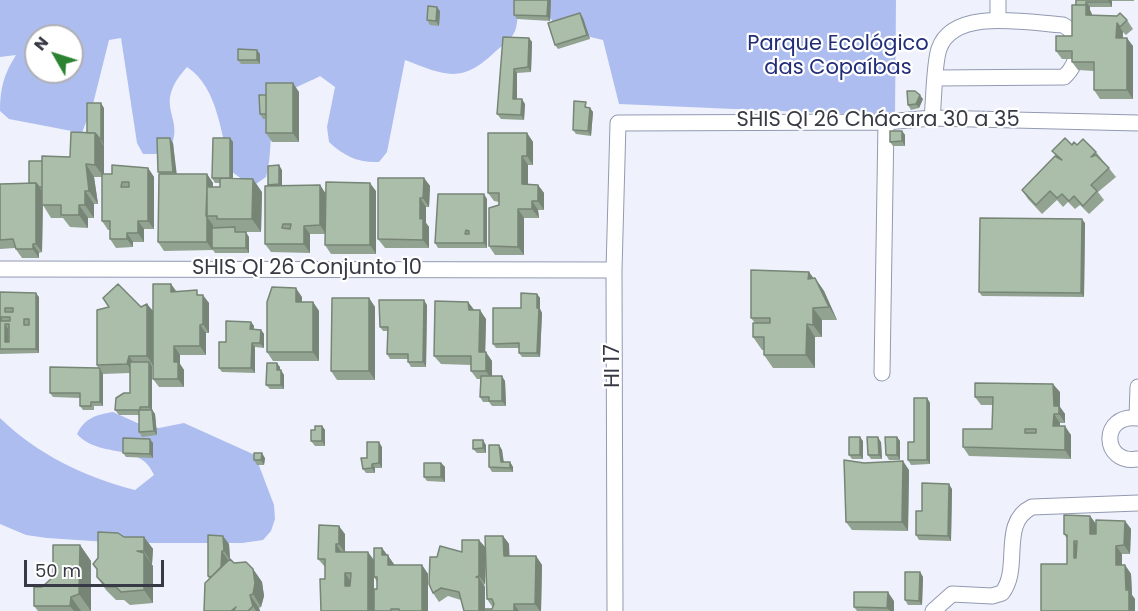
<!DOCTYPE html>
<meta charset="utf-8">
<style>
body{margin:0}
#map{position:relative;width:1138px;height:611px;overflow:hidden;background:#eff2fc;font-family:Poppins,sans-serif}
canvas{display:block}
.north{position:absolute;left:24px;top:24px;width:60px;height:60px;box-sizing:border-box;background:#fff;border:2px solid #afb0b4;border-radius:50%;rotate:309deg;font-size:16px;font-weight:700;line-height:24px;text-align:center;color:#373a44}
.north::after{content:'';display:block;margin:auto;width:21px;height:27px;background:#2b8230;clip-path:polygon(50% 0,100% 100%,50% 72%,0 100%)}
.scale{position:absolute;left:24px;top:560px;width:140px;height:27px;box-sizing:border-box;border:3px solid #373a44;border-top:0;padding-left:8px;font-size:18px;line-height:21px;white-space:nowrap;color:#373a44;-webkit-text-stroke:4px #fff;paint-order:stroke}
</style>
<div id="map">
<canvas width="1138" height="611"></canvas>
<div class="north">N</div>
<div class="scale">50 m</div>
</div>
<script>
const ctx = document.querySelector('canvas').getContext('2d');
ctx.lineJoin = 'round';
function paint(path, color) { ctx.fillStyle = color; ctx.fill(path, 'evenodd'); }
function strokePath(path, color, width, dash) { ctx.strokeStyle = color; ctx.lineWidth = width; ctx.lineCap = dash ? 'butt' : 'round'; ctx.setLineDash(dash || []); ctx.stroke(path); }
function drawText(font, color, halo, rows, align = 'center') {
  ctx.font = font + ' Poppins,sans-serif'; ctx.lineWidth = 4.5; ctx.setLineDash([]); ctx.textBaseline = 'middle'; ctx.strokeStyle = halo; ctx.fillStyle = color; for (const [text, x, y, turn = 0] of rows) {
    ctx.save(); ctx.translate(x, y); ctx.rotate((+turn || 0) * Math.PI / 180); ctx.textAlign = isNaN(turn) ? turn : align; if (halo) ctx.strokeText(text, 0, 0); ctx.fillText(text, 0, 0); ctx.restore();
  }
}
paint(new Path2D(`
 M0,0H523C516,10 519,20 515,31C511,40 503,45 496,51C462,84 446,76 405,60L387,152L379,162C358,163 344,156 329,142L327,127L335,87L320,76C310,82 289,88 283,97C266,119 274,152 266,177L256,184L243,180L231,171C221,137 219,88 187,67C151,107 185,115 171,147L156,154H143L137,143L121,38L109,40L93,104L82,133L9,119L0,111C0,88 4,74 16,55L0,57ZM36,36H72V72H36Z
 M549,0H896L895,116L619,104L603,40C581,34 559,33 547,14Z
 M113,412L144,426L159,428L184,423L255,455L274,505L275,519L271,531L263,540L242,543H122L47,538L26,535L0,524V418C38,455 85,477 135,490L154,475C141,442 99,459 77,434C85,418 95,415 113,412Z`), '#adbdef');
const minor = new Path2D(`
 M998,0V20
 M932,118C934,100 934,63 939,49C953,7 1029,23 1063,25C1083,35 1080,63 1064,77L937,78
 M0,269L614,270
 M882,373L886,122
 M1137,417L1138,387
 M1138,418C1100,413 1101,465 1138,459
 M615,611L614,270L618,123L886,122L932,118L1138,123
 M933,611L952,594L992,596L1002,593C1022,568 999,523 1032,507L1138,503`);
strokePath(minor, '#929ab1', 17);
strokePath(minor, '#fff', 15);
paint(new Path2D(`
 M551,0L550,21L517,19L514,15Z
 M1076,0H1134V1H1112V7H1090V10L1092,15L1127,20L1133,29L1126,35L1123,32V38L1133,46V99H1100L1094,90V71L1078,70L1072,62V59H1062L1056,51L1072,36Z
 M440,11L439,26L430,25L427,20Z
 M580,13L583,18L590,39L558,49L555,45Z
 M503,37L529,38L532,42L531,72L517,73V99L525,104L524,120L501,119L497,114Z
 M260,54V64H241L238,60Z
 M299,92V142H272L266,133V119H263L260,114L266,95Z
 M923,99L919,108L911,110L908,105Z
 M589,107L593,112L591,136L576,134L573,130Z
 M104,108V174H112L148,168L154,177V229H144V242H133V247L116,248L110,239V230H108L102,221V177H94L98,204H94V218H88V228L70,227L63,218H51L43,205L42,252L39,253V258H22L15,248L0,249V184L29,183L42,161L70,157Z
 M902,131L905,135V146H893L890,142Z
 M527,133L533,142V165H528V184L538,185L544,193V210H538L539,218H524V255H495L489,246L499,202L494,201L488,193Z
 M230,138L233,142V179L262,192L261,232H238L249,237V253H215L213,250L164,251L158,242L159,174L158,172L173,143L176,174H207L213,183V187H220V183H215L212,178Z
 M1072,145H1077L1096,152L1116,177L1098,192L1104,200L1089,214L1080,205L1075,209L1068,202L1063,207L1057,200L1042,214L1028,199L1022,190L1057,157L1052,151Z
 M282,170V186L320,185L325,193L376,191V254H331L325,245V234H310V253L271,252L265,244L269,186L268,185Z
 M424,178L430,186L429,207H426V223L429,227V248H385L378,239Z
 M487,199V248H438L435,243Z
 M1085,223L1084,297L982,296L979,292Z
 M809,272L813,278H815L824,291L837,320H822V337H815V368H773L764,355V350H762L753,337L755,323L751,318Z
 M171,284L177,292L200,295L209,303V333H206V355H180V364L184,370V387H159L153,379V365H151L152,366V410L155,414L157,435L142,437L139,432V415H119L115,410L130,393V373L103,374V406H94V410H83L80,406V398L53,397L50,393L98,368L97,365L141,307L147,304L153,312Z
 M0,292L39,297V353L0,354Z
 M537,294L540,298V309L542,313L540,357H522L519,353V348H496L493,344L521,308Z
 M302,297V302H313L319,311V361H273L267,352Z
 M369,298L375,307V380H337L331,371Z
 M468,302L474,310L486,319L485,352L492,361V376L505,381L506,406H492L489,402H483L480,397L481,379H477L471,371V365L441,364L434,356Z
 M427,305L426,367H411L408,362V359H390L387,354L388,331H383L380,327Z
 M251,322L254,326V329L261,330L264,334V348L255,347V373L222,372L219,368L226,342Z
 M280,367V370L284,375V389H270L266,385Z
 M1060,392V407L1065,414V423H1060V426L1071,435V459L969,456L963,447L992,429V405H981L975,397Z
 M927,398L930,403V464L911,465L908,460Z
 M322,426L325,430V446H315L311,441L315,430Z
 M897,437L900,441V460H889L886,455Z
 M863,441V459H852L849,455Z
 M881,442L882,459H871L868,455Z
 M153,443V458L126,457L123,453Z
 M486,445V453H477L473,449Z
 M499,445L502,450L504,462H510L513,467V472H492L489,467Z
 M382,447V468H375V473H366L363,469L367,458Z
 M265,458L264,465H257L254,460Z
 M441,463L445,467V482L427,481L424,477Z
 M909,470L908,531L852,530L846,522Z
 M952,489L951,541L919,540L916,535L922,511Z
 M1090,516L1096,524L1125,521L1131,529L1130,554H1122V565H1125L1131,574L1132,595L1135,599V611H1041L1067,564V539L1064,534Z
 M345,534V552L374,560L382,548L387,555H388L394,565H422L428,574V611H321L325,579V567L318,559ZM374,577L377,582V589H374Z
 M208,535L229,544L230,559L234,563L253,569L262,582L264,596L261,607L259,608L260,611H204L209,579L208,576Z
 M503,536L509,544V556H536L542,565L541,611H464L461,600L448,596L439,602L433,593L437,557L485,548ZM486,555L487,599L493,608L492,609H485V587L484,585L485,584Z
 M124,537H144L153,549L152,564H151L153,566V603L130,605L124,600H116L106,590L97,577V570L93,564Z
 M80,545L91,561V611H38L34,606L42,587L53,577Z
 M920,572L923,577L922,605H908L905,600Z
 M894,601V611H857L854,607Z`), '#92a391');
paint(new Path2D(`
 M548,0H551L550,21L547,16Z
 M1109,0H1111L1112,1V7L1109,2Z
 M1086,2L1090,7V10L1092,14V23L1086,15Z
 M437,7L440,11L439,26L436,21Z
 M580,13L583,18L590,39L587,35Z
 M1117,23L1123,32L1122,47L1116,38Z
 M529,38L532,42L531,72L528,67Z
 M1127,38L1133,46V99L1127,90Z
 M257,50L260,54V64L257,60Z
 M514,69L517,73V103L513,99Z
 M293,83L299,92V142L293,133Z
 M920,95L923,99L919,108L916,104Z
 M522,99L525,104L524,120L521,115Z
 M101,103L104,108V145L101,140Z
 M590,108L593,112L591,136L588,131Z
 M902,131L905,135V146L902,141Z
 M95,133L104,146V177L95,165Z
 M527,133L533,142V165L527,156Z
 M170,138L173,143L177,176L173,172Z
 M230,138L233,142V183L230,178Z
 M522,156L528,165V193L522,184Z
 M86,164L94,177L98,204L89,191Z
 M279,165L282,170V189L279,184Z
 M148,168L154,177V229L148,221Z
 M207,174L213,183V216H207Z
 M424,178L430,186L429,207L423,198Z
 M253,179L262,192L261,232L252,219Z
 M36,183L43,192L42,252L36,244Z
 M370,183L376,191V254L370,245Z
 M320,185L326,194V234L320,225Z
 M538,185L544,193V210L538,201Z
 M85,191L94,204V218L85,205Z
 M484,194L487,199V248L484,243Z
 M420,198L426,207V223L429,227V248L423,240L420,219Z
 M532,201L538,210L539,218L532,209Z
 M79,205L88,218V228L79,215Z
 M518,209L524,218V255L518,247Z
 M207,217L213,225V248H212L213,251L207,242Z
 M1082,219L1085,223L1084,297L1081,293Z
 M138,221L144,229V242L138,233Z
 M304,226L310,234V253L304,244Z
 M246,232L249,237V253L246,248Z
 M127,233L133,242V247L127,239Z
 M33,244L39,253V258L33,249Z
 M809,272L818,284L808,279Z
 M815,278L824,291L837,320L829,307Z
 M171,284L177,293L171,292Z
 M296,288L302,297V311L296,302Z
 M36,293L39,297V353L36,349Z
 M537,294L540,298V309L542,313L540,357L537,353Z
 M203,295L209,303V333L203,324Z
 M369,298L375,307V380L369,371Z
 M424,300L427,305L426,367L423,362Z
 M313,302L319,311V361L313,352Z
 M468,302L475,311L469,310Z
 M147,304L154,312L153,365L147,356Z
 M813,308L822,320V337L813,325Z
 M480,310L486,319L485,361L479,352Z
 M251,322L254,326L253,334L250,329Z
 M5,324L8,329V346L5,342Z
 M807,324L815,337V368L806,355Z
 M200,325L206,333V355L200,346Z
 M261,330L264,334V348L260,343Z
 M252,343L255,347V373L251,368Z
 M174,346L180,355V364L184,370V387L178,379L174,362Z
 M486,352L492,361V380L486,371Z
 M129,356L135,365L133,373L127,364Z
 M149,362L152,366V411L149,407Z
 M277,363L280,367V375L277,370Z
 M100,369L103,374V406L100,402Z
 M281,370L284,375V389L281,385Z
 M502,376L505,381L506,406L502,401Z
 M1053,384L1060,392V407L1065,414V423L1054,406Z
 M927,398L930,403V464L927,460Z
 M152,410L155,414L157,435L154,431Z
 M1054,414L1060,423L1059,435L1053,426Z
 M322,426L325,430V446L322,441Z
 M1065,426L1071,435V459L1065,450Z
 M860,437L863,441V459L860,455Z
 M878,437L881,442L882,459L879,455Z
 M897,437L900,441V460L897,455Z
 M150,439L153,443V458L150,454Z
 M483,440L486,445V453L483,448Z
 M379,442L382,447V468L379,463Z
 M499,445L502,450L504,467L501,462Z
 M262,453L265,458L264,465L261,460Z
 M903,461L909,470L908,531L902,522Z
 M510,462L513,467V472L510,468Z
 M441,463L445,467V482L441,477Z
 M372,464L375,468V473L372,468Z
 M949,484L952,489L951,541L948,536Z
 M1090,516L1096,524V542L1090,534Z
 M1125,521L1131,529L1130,554L1124,545Z
 M339,526L345,534V553L339,544Z
 M223,536L229,544L230,560L224,551Z
 M503,536L509,544L510,565L504,556Z
 M144,537L153,549L152,564L144,551Z
 M479,540L486,548L485,584L479,576Z
 M1074,541L1080,550V566L1074,558Z
 M336,544L342,553L336,552Z
 M80,545L91,561V611L79,594Z
 M1116,546L1122,554V574L1116,565Z
 M382,548L394,564V574L382,555Z
 M222,551L228,560L227,581L221,572Z
 M368,552L374,560V611H368Z
 M144,553L153,566V603L144,590Z
 M536,556L542,565L541,611H540L535,604Z
 M422,565L428,574V611H422Z
 M1125,565L1131,574L1132,595L1135,599V611H1129L1126,590Z
 M253,569L262,582L264,596L261,607L253,594Z
 M920,572L923,577L922,605L919,601Z
 M345,573L351,582V595L345,586Z
 M479,578L485,587V611H479Z
 M888,592L894,601V611H890L887,608Z
 M250,595L259,608L260,611H256L253,606Z
 M71,597L81,611H74L70,606Z
 M514,604L519,611H514Z`), '#778576');
const building = new Path2D(`
 M514,0H548L547,16L514,15Z
 M1076,0H1109V2H1086V6V5H1076Z
 M1072,5H1086V15L1117,16L1120,13L1127,20L1120,27L1117,23L1116,38H1127V90H1094V62H1072V51H1056V36H1072Z
 M428,6L437,7L436,21L427,20Z
 M580,13L587,35L555,45L548,23Z
 M503,37L529,38L528,67L514,69L513,99H522L521,115L497,114Z
 M238,49L257,50V60H238Z
 M266,83H293V133H266Z
 M907,91H915L920,95L916,104L908,105Z
 M259,95H266V114H260Z
 M574,101L586,102L585,107L590,108L588,131L573,130Z
 M87,103H101V140L95,133H87Z
 M890,131H902V141L890,142Z
 M71,132L95,133V165L86,164L89,191H85V205H79V215H61V205H42V156L70,157Z
 M488,133H527V156H522V184L538,185V201H532V209H518V247L489,246V208L499,205V193H488Z
 M157,138H170L173,172H158Z
 M213,138H230V178H212Z
 M1065,138L1072,145L1074,142L1077,145L1083,139L1096,152L1091,157L1096,155L1109,168L1091,185L1097,191L1083,206L1074,196L1069,201L1062,194L1057,198L1050,191L1036,205L1022,190L1055,156L1062,160L1052,151Z
 M29,161H42V187H39L36,183H29Z
 M112,165L148,168V221H138V233H127V239H110V221H102V174H112ZM122,182H129V187H121Z
 M279,165V184L268,185V166Z
 M159,174H207V242H158Z
 M220,178L253,179L252,219H217V216H206L207,187H220Z
 M378,178H424L423,198H420V219L423,218V240L378,239Z
 M326,182L370,183V245H325Z
 M36,183V244H33V249H16L13,239L0,240V184Z
 M320,185V225L304,226V244H265V186ZM283,224H291L290,229L282,228Z
 M438,194H484V243H435ZM466,230L469,231V234H465Z
 M980,218L1082,219L1081,293L979,292Z
 M235,227V232H246V248H212V228Z
 M751,270L809,272L808,279L815,278L829,307L813,308V325L807,324L806,355H764V337H753V323H770V318H751Z
 M118,284L141,307L147,304V356H129L127,364L97,365V310L109,307L103,298Z
 M153,284H171V292L197,290V295H203V324L200,325V346H174V362H178V379H153Z
 M272,287L296,288V302H313V352H267V302Z
 M0,292L36,293V349H0ZM5,308H13V312H5ZM1,317H10V321H1ZM24,319H29V325H24ZM5,324H9V342H5Z
 M521,293L537,294V308H539L537,353H519V343L493,344V308H521Z
 M332,298H369V371H331Z
 M379,300H424L423,362H408V354H387L388,327H380Z
 M435,301L468,302L469,310H480L479,352H486V371H471V356H434Z
 M226,321L251,322L250,329L261,330L260,343H252L251,368H219V342H226Z
 M130,362H149V407H140V410H152L154,431L139,432V410H115L116,398L124,393H130Z
 M267,363H277V370H281V385H266Z
 M50,367L99,368L100,369V402H91V406H80V393H50Z
 M481,376H502V401H489V397H480Z
 M975,383L1053,384L1054,406H1059V414H1054L1053,426H1065V450L963,447V429H992L993,397H975ZM1025,429H1036V433H1025Z
 M914,398H927V460H908V442H914Z
 M315,426H322V441H311V430H315Z
 M849,437H860V455H849Z
 M867,437H878L879,455H868Z
 M885,437H897V455H886Z
 M123,438L150,439V454L123,453Z
 M473,440H483V448L473,449Z
 M367,442H379V463L372,464V468L363,469L361,458H367Z
 M489,445H499L501,462H510V468L489,467Z
 M254,453H262L261,460H254Z
 M844,460L864,463L903,461L902,522H846Z
 M424,463H441V477H424Z
 M922,483L949,484L948,536L916,535V511H922Z
 M1064,515L1090,516V534H1096V520L1125,521L1124,545L1116,546V565H1125L1126,590H1129V611H1041V564H1067V535L1064,534ZM1074,541H1077L1076,558H1074Z
 M319,525L339,526V544H336V552H368V611H321L320,579H325V559H318ZM345,573H351L350,586H345Z
 M98,532L118,533L124,537H144V551H137L144,553V590L121,592L116,587H107L97,577V569L93,564L98,558Z
 M208,535L223,536L224,551H222L221,567L211,577L208,576Z
 M485,536H503L504,556H536L535,604H514V611H484V609H492L494,604L492,599H487Z
 M462,540H479V576L476,577L479,578V611H464L459,592L441,588L433,593L429,584L430,557H437L440,546L462,552Z
 M53,545H80L79,594L71,597L70,606H34V587H42L53,577Z
 M374,548H382V555H388V565H422V611H399V609H391V611H374V589H377V577H374Z
 M230,559L234,563L246,562L253,569L255,583L253,594L250,595L253,606L248,611H233L236,607L231,611H204L205,583Z
 M905,572H920L919,601L905,600Z
 M854,592H888L887,608L854,607Z`);
paint(building, '#aabea9');
strokePath(building, '#778576', 1.5);
drawText('21px', '#222e78', '#fff', [
 ["Parque Ecológico",838,45],
 ["das Copaíbas",838,69]
]);
drawText('21px', '#373a44', '#fff', [
 ["SHIS QI 26 Chácara 30 a 35",878,121],
 ["SHIS QI 26 Conjunto 10",307,269],
 ["HI 17",614,366,-90]
]);
</script>
